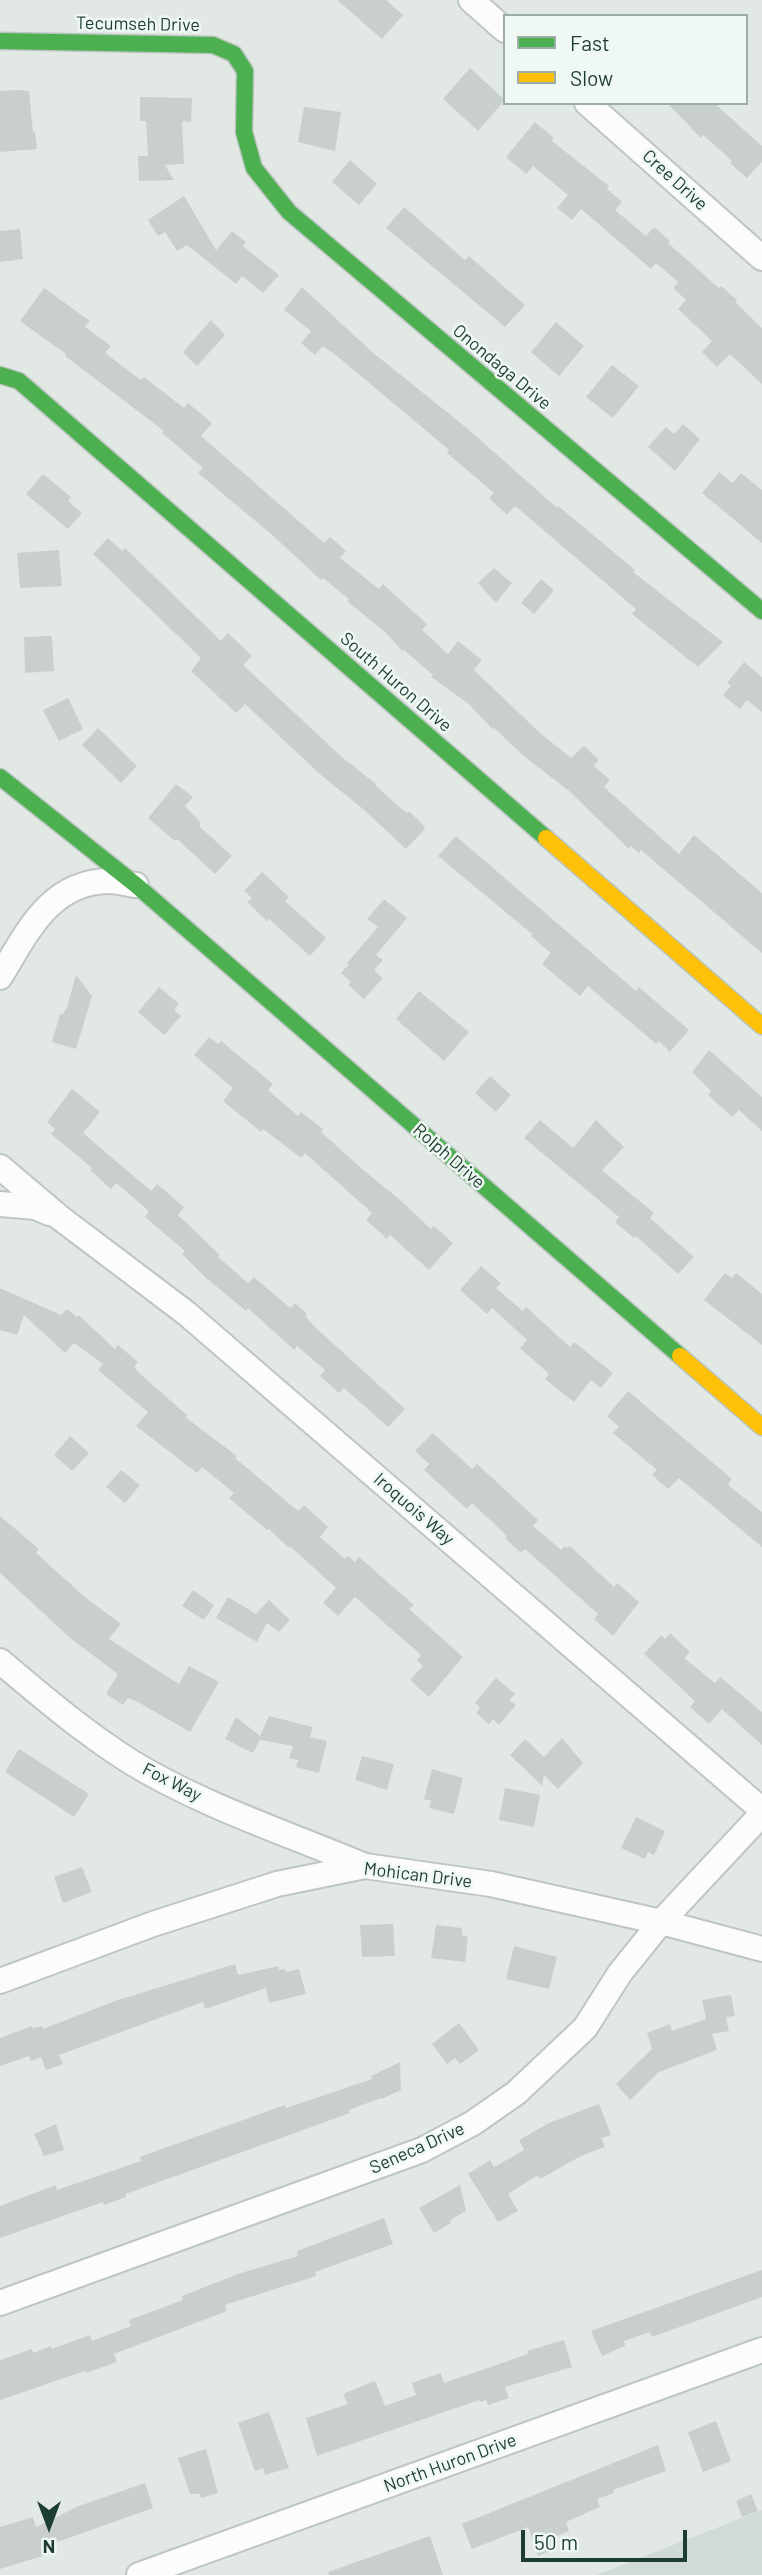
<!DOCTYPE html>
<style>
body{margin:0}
#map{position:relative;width:762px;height:2575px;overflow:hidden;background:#e2e9e5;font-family:Barlow,sans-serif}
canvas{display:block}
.legend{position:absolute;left:503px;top:14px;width:245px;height:91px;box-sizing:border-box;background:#eff8f3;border:2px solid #9bada5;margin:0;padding:9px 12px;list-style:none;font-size:21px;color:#1e3d31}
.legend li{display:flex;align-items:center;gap:14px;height:35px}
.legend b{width:35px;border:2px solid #9bada5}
.north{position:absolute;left:14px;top:2491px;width:70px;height:70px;-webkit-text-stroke:5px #eff8f3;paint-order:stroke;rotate:180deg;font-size:19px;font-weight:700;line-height:28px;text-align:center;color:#1e3d31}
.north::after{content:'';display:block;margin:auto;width:24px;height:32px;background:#1e3d31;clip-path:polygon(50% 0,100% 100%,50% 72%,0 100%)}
.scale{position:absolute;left:521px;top:2530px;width:166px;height:32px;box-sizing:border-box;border:4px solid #1e3d31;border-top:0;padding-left:9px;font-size:21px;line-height:24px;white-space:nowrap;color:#1e3d31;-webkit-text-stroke:5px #eff8f3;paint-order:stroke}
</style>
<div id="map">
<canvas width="762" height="2575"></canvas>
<ul class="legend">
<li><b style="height:9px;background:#4caf50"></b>Fast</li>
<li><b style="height:9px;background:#ffc107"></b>Slow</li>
</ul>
<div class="north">N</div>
<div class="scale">50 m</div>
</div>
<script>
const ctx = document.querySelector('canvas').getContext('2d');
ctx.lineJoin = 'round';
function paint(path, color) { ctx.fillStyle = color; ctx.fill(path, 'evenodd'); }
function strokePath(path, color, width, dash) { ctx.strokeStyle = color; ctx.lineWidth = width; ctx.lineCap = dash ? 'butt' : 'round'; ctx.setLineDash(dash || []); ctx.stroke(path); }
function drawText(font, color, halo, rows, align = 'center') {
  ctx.font = font + ' Barlow,sans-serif'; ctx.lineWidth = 5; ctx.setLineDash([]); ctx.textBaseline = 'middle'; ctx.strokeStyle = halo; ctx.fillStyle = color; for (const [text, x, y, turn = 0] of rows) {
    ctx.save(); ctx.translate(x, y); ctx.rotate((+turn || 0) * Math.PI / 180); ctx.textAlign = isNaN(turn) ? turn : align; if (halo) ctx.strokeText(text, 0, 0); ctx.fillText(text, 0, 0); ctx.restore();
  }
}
paint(new Path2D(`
 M762,2510V2575H597Z`), '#cfdbd4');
paint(new Path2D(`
 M337,0H386L403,15L382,39Z
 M470,68L505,100L478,131L443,99Z
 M19,90L29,91L33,132H35L37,149L0,152V91Z
 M140,97L192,98L191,122L182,121L184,164L165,165L174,180L139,181L138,156H148L146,121H140Z
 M667,103H714L762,146V162L747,178L730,163L732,161L703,135L701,138Z
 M304,107L341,112L335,151L298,142Z
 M535,122L554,138L552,141L609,186L607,189L622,202L615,210L646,236L654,227L670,241L668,243L719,288L721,286L737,300L735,302L762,328V384L730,354L717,367L702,352L712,341L678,309L686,300L673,288L678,282L656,263L651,269L581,209L572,220L557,208L568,195L533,166L526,174L506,157Z
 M350,160L377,184L359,205L332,182Z
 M184,196L216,250L232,231L246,242L243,246L279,275L263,293L242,276L236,284L187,245L177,251L165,232L158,236L148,220Z
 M404,207L465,260L469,256L525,305L505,327L386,228Z
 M20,229L23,259L0,262V231Z
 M302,287L371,351L468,429L556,507L558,506L635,570L633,572L723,642L698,667L632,614L636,609L515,506L507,515L489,498L494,493L447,453L449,450L337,356L323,346L315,355L301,343L311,331L284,310Z
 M44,288L90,321L85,327L111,346L105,353L141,380L144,377L184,408L188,403L212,423L201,436L324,543L330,537L346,551L340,558L379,589L383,584L427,624L422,630L448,654L458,641L482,660L474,670L539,732L571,758L584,746L599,760L594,766L610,780L604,787L679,854L694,835L762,893V953L641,850L639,853L631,846L629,849L569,791L525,757L493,727L492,729L469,704L431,677L433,675L404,650L402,651L386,633L348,602L349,599L323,578L321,580L271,534L198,473L203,468L162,433L164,431L65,356L66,354L24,324L20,321Z
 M211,320L225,335L197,366L183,352Z
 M556,322L584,346L559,376L531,352Z
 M612,365L639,386L613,418L586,397Z
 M683,424L700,439L675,471L648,447L666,427L674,434Z
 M719,472L732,483L741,473L762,490V543L702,493Z
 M43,474L71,497L68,501L82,513L68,529L26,494Z
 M108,538L122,551L125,548L221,641L228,633L252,656L243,665L343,758L376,784L375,785L399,807L408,813L409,811L423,825L425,829L406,849L363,809L321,775L245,704L236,713L191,671L201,658L93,554Z
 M59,550L62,586L20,588L17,553Z
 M494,568L512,583L496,603L478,583Z
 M541,579L554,590L534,614L521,603Z
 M50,636L52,638L54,671L25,673L24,637Z
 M744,662L762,677V712L747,700L740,709L723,695L731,686L727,683Z
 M68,698L83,729L59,741L43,710Z
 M98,728L137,766L121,783L82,745Z
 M176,784L193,797L185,806L201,823L199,826L232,856L215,874L177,839L175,841L148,818Z
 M456,836L636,991L639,987L689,1030L670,1052L659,1041L656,1044L588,986L580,996L542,964L551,953L531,936L532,934L438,856Z
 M262,872L289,897L285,901L326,938L310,956L269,919L267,921L247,902L252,898L244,891Z
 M384,899L407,918L376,955L383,960L374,970L383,978L364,999L348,985L351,982L341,973L349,964L347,963L378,927L367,919Z
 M76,975L92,996L76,1049L52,1042L60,1014H63L67,1007Z
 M159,987L179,1004L174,1010L181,1016L164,1035L138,1012Z
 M419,991L469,1032L444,1061L396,1019Z
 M209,1037L218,1044L221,1041L273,1084L268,1090L298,1116L301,1112L323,1129L321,1132L362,1169L399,1199L431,1229L434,1226L453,1243L429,1270L390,1235L387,1239L366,1220L372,1213L305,1153L301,1158L263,1129L261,1132L223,1101L233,1088L194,1055Z
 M709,1050L762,1097V1131L739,1110L732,1117L708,1095L711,1091L692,1072Z
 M490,1076L511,1095L496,1112L475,1093Z
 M72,1089L100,1112L83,1133L151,1191L157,1184L184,1207L178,1215L220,1255L218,1257L248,1283L254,1277L290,1308L295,1303L307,1314L305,1316L315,1327L405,1409L388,1427L344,1388L339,1393L320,1376L325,1370L297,1346L294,1350L248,1308L246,1311L206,1278L182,1254L185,1251L145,1217L149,1211L116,1183L111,1189L90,1170L92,1168L51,1134L55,1129L47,1122Z
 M540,1120L573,1148L596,1120L624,1147L602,1170L654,1213L650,1218L694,1257L678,1274L636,1236L634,1238L615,1222L619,1217L524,1138Z
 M481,1266L501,1283L496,1288L523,1311L526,1307L570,1347L574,1342L613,1373L601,1388L591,1380L574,1402L545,1379L549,1374L520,1348L527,1340L492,1308L487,1314L460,1290Z
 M725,1273L732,1278L736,1273L762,1294V1345L704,1300Z
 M0,1288L61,1315L67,1309L77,1317L79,1315L83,1319L115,1349L118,1345L138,1362L134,1367L139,1373L187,1415L185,1417L237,1456L235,1458L298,1511L304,1505L328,1527L320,1537L345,1559L348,1556L355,1562L359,1557L414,1605L409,1609L463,1657L429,1697L410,1680L423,1666L417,1660L421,1655L355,1597L338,1616L323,1603L336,1588L290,1546L289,1548L269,1529L267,1530L229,1498L234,1493L202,1467L197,1473L136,1426L148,1412L98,1370L103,1364L74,1343L65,1353L24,1315L17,1335L0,1330Z
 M628,1391L732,1479L728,1485L762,1512V1547L679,1478L668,1489L652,1475L657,1470L613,1433L619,1427L607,1416Z
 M433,1433L472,1469L477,1464L501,1486L538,1520L533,1526L561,1550L565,1546L567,1548L570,1546L614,1587L617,1583L639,1602L613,1636L594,1619L598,1614L525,1549L521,1553L505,1538L507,1536L472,1503L467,1509L424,1470L429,1464L415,1451Z
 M70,1436L89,1453L72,1471L54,1455Z
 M121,1470L140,1485L125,1503L106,1487Z
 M0,1516L39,1549L36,1553L86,1598L121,1624L109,1639L179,1684L189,1666L219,1682L190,1732L138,1702L128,1698L123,1705L106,1694L118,1674L70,1638L0,1573Z
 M193,1590L214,1605L204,1620L182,1606Z
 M228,1597L256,1614L269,1600L290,1620L279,1632L267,1623L257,1642L216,1618Z
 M670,1633L690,1652L684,1658L715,1683L720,1677L762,1712V1745L722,1709L709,1724L690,1707L695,1701L644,1654L661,1635L665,1639Z
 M496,1678L515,1694L509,1700L516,1705L499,1725L493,1719L489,1724L476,1713L480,1707L475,1703Z
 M269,1716L313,1727L310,1737L327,1741L319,1773L296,1767L298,1760L289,1758L293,1746L260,1740L253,1753L225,1739L236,1717L260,1736Z
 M562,1738L583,1763L558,1789L544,1775L542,1786L510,1755L525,1739L544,1757Z
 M19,1749L89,1794L74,1817L5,1772Z
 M362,1756L394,1764L387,1790L355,1780Z
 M432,1769L463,1778L454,1814L429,1808L431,1801L424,1799Z
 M505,1788L540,1795L534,1827L499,1820Z
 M636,1817L665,1831L654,1855L648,1852L645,1859L621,1848Z
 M82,1867L92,1892L63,1903L54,1877Z
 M393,1924L395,1956L362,1957L360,1925Z
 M436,1925L462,1928V1935L468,1937L465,1962L431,1958Z
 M514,1946L557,1957L549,1989L506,1979Z
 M235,1964L238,1975L278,1966L279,1970L285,1969L286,1972L299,1969L306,1994L269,2003L266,1988L205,2009L203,2002L59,2055L63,2064L46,2070L41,2057L31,2061L29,2056L0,2066V2038L32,2026L33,2028L42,2026L43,2029L115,2001Z
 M731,1995L735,2016L726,2017L729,2031L712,2034L717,2050L659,2072L630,2100L616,2084L652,2049L647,2033L670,2024L672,2031L706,2019L702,2000Z
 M459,2023L479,2050L460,2064L455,2058L447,2064L432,2044Z
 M400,2062L401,2090L382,2099L381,2098L349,2110L350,2113L126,2194V2197L104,2205L103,2202L0,2238V2206L56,2185L57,2190L141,2161L140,2157L173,2145L285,2105L286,2108L372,2079L371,2076Z
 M599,2104L611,2135L601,2138L605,2147L581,2156L540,2179L538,2175L508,2194L518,2211L498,2222L468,2174L490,2160L494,2167L524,2150L519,2140L549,2123Z
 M56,2124L64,2150L44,2156L34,2134Z
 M460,2185L466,2211L450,2220L451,2223L434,2233L419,2208Z
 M384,2218L393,2244L315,2272L316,2276L225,2305L227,2311L114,2354L117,2362L86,2373L85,2371L0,2400V2360L32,2349L33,2353L51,2346L52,2349L90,2335L92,2341L131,2326L129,2320L183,2300L182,2296L238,2274L298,2256L297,2251Z
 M762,2270V2297L652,2337L650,2332L624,2341L625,2346L602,2356L591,2331Z
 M564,2340L572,2367L505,2387L509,2398L488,2405L486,2400L480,2402L479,2400L317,2456L306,2418L348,2404L343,2394L375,2381L385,2406L416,2395L412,2383L441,2373L444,2383L528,2354L527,2351Z
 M269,2412L289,2468L265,2475L263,2468L255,2471L238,2423Z
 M716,2421L731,2461L703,2472L688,2432Z
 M658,2445L666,2471L613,2490L614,2493L597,2499L600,2507L566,2522L569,2531L554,2537L558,2548L538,2556L528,2527L472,2549L462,2524Z
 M206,2449L218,2493L201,2498L200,2494H190L178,2458Z
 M145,2483L153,2508L49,2545L52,2553L0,2569V2527L33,2517L36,2527L79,2506Z
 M751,2494L758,2511L742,2517L736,2501Z
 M430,2536L443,2575H329L328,2572Z`), '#c9d0cc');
const street = new Path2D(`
 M471,0L505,30
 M587,103L762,258
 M0,977C27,933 49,882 109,881C118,881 127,884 136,885
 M0,1167L59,1217L186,1313L762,1810
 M0,1204L35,1207L49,1213
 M0,1661C41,1696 85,1733 131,1762C201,1805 289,1834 365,1866
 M0,1981L153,1924L277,1884L365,1866L491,1884L661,1922L762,1949
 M0,2303L422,2150L473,2123L516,2093L585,2028L620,1973L661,1922L762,1814
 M139,2575L762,2350`);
const fast = new Path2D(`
 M0,41L213,45L234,54L245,71L244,132L254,168L289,212L762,611
 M0,375L19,381L546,838
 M0,777L136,885L680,1356`);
const slow = new Path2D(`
 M546,838L762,1026
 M680,1356L762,1427`);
strokePath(street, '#bfc6c2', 28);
strokePath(fast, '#bbc5c0', 19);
strokePath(slow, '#bbc5c0', 19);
strokePath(street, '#fbfcfb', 24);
strokePath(fast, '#4caf50', 16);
strokePath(slow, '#ffc107', 16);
drawText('18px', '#1e3d31', '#eff8f3', [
 ["Tecumseh Drive",138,24,1],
 ["Cree Drive",675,180,42],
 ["Onondaga Drive",502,367,40],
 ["South Huron Drive",396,682,41],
 ["Rolph Drive",449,1156,41],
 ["Iroquois Way",414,1509,41],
 ["Fox Way",172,1782,27],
 ["Mohican Drive",418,1875,7],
 ["Seneca Drive",417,2148,-24],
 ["North Huron Drive",450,2463,-20]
]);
</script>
